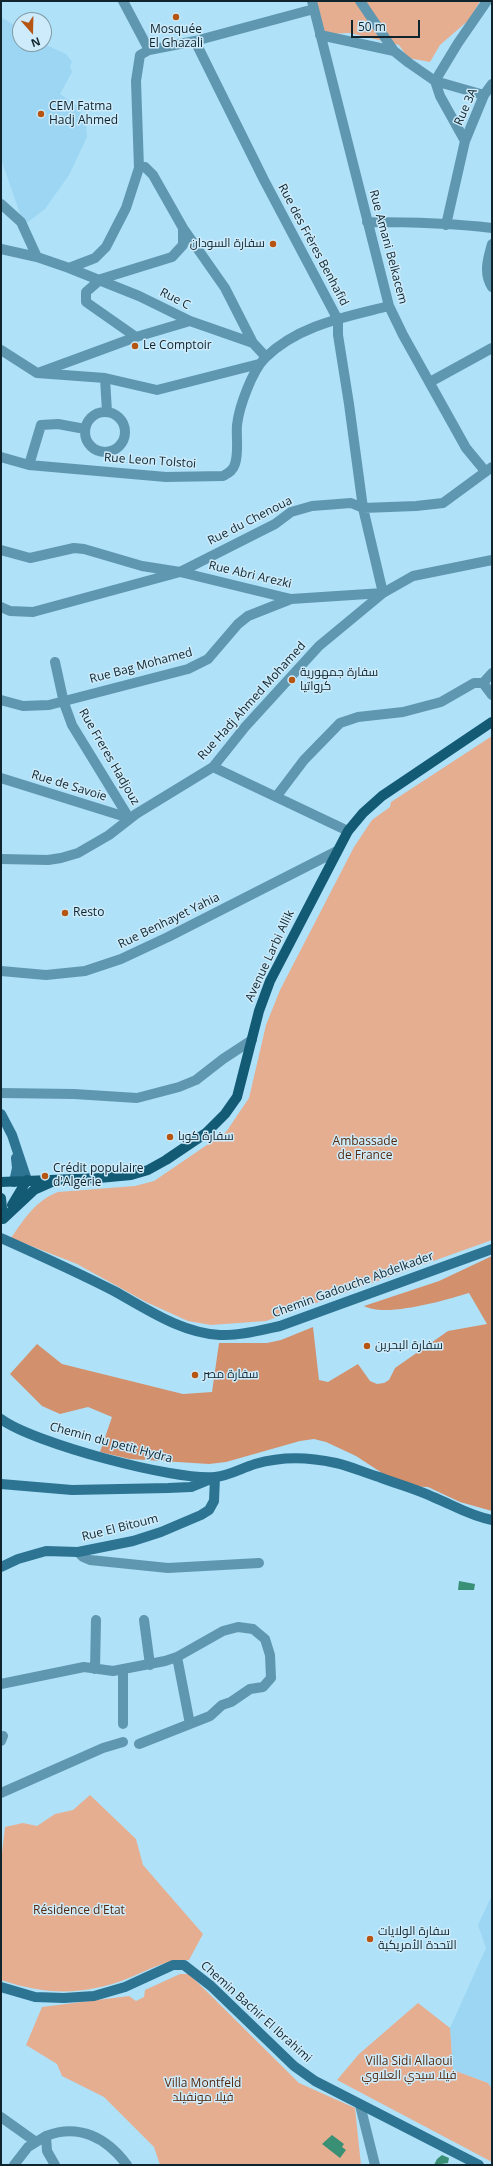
<!DOCTYPE html>
<meta charset="utf-8">
<style>
body{margin:0}
#map{position:relative;width:493px;height:2166px;overflow:hidden;background:#afe1f9;font-family:"Open Sans",sans-serif}
canvas{display:block}
.frame{position:absolute;inset:0;border:2px solid #10242d;pointer-events:none}
.north{position:absolute;left:12px;top:12px;width:40px;height:40px;box-sizing:border-box;background:#cdebfa;border:1px solid #819ba8;border-radius:50%;rotate:160deg;font-size:11px;font-weight:700;line-height:16px;text-align:center;color:#10242d}
.north::after{content:'';display:block;margin:auto;width:14px;height:18px;background:#b65512;clip-path:polygon(50% 0,100% 100%,50% 72%,0 100%)}
.scale{position:absolute;left:351px;top:20px;width:69px;height:18px;box-sizing:border-box;border:2px solid #10242d;border-top:0;padding-left:5px;font-size:12px;line-height:14px;white-space:nowrap;color:#10242d;-webkit-text-stroke:3px #cdebfa;paint-order:stroke}
</style>
<div id="map">
<canvas width="493" height="2166"></canvas>
<div class="frame"></div>
<div class="north">N</div>
<div class="scale">50 m</div>
</div>
<script>
const ctx = document.querySelector('canvas').getContext('2d');
ctx.lineJoin = 'round';
function paint(path, color) { ctx.fillStyle = color; ctx.fill(path, 'evenodd'); }
function strokePath(path, color, width, dash) { ctx.strokeStyle = color; ctx.lineWidth = width; ctx.lineCap = dash ? 'butt' : 'round'; ctx.setLineDash(dash || []); ctx.stroke(path); }
function drawText(font, color, halo, rows, align = 'center') {
  ctx.font = font + ' "Open Sans",Cairo,sans-serif'; ctx.lineWidth = 3; ctx.setLineDash([]); ctx.textBaseline = 'middle'; ctx.strokeStyle = halo; ctx.fillStyle = color; for (const [text, x, y, turn = 0] of rows) {
    ctx.save(); ctx.translate(x, y); ctx.rotate((+turn || 0) * Math.PI / 180); ctx.textAlign = isNaN(turn) ? turn : align; if (halo) ctx.strokeText(text, 0, 0); ctx.fillText(text, 0, 0); ctx.restore();
  }
}
paint(new Path2D(`
 M1,17L20,29V44H44L66,54L72,62L70,66L72,72L60,94L77,106L86,122L87,137L69,175L45,209L24,225L1,159Z
 M492,1895V2089L488,2083L453,2070L450,2028L486,1948L478,1925Z`), '#9cd6f2');
paint(new Path2D(`
 M315,1H480L470,19L440,45L430,62L408,58L399,45L350,33L325,34Z
 M492,736V1240L266,1321L211,1325L188,1321L146,1302L77,1264L11,1238C25,1218 35,1201 58,1192L135,1186L154,1181L226,1132L249,1098L266,1025L280,990L354,847L372,820L390,807L391,802Z
 M90,1795L136,1839L143,1865L203,1934L189,1960C165,1959 149,1970 129,1978C84,1996 46,1995 1,1980V1862L5,1827L23,1823L37,1826L55,1814L73,1810Z
 M180,1974H189L299,2083L355,2108L361,2165H160L154,2147L104,2097L62,2076L57,2064L26,2045L42,2007L129,1996L136,2001L144,1997L145,1990Z
 M418,2003L450,2028L453,2070L488,2083L492,2089V2162L337,2080L359,2054Z`), '#e6ae91');
paint(new Path2D(`
 M492,1256V1511L460,1502L428,1487L402,1486L356,1456L326,1442L314,1439L300,1441L226,1462L209,1464L130,1459L100,1452L112,1417L88,1407L60,1414L42,1406L10,1374L37,1344L62,1364L183,1394L212,1392L219,1343H267L281,1340L313,1327L319,1380L328,1382L358,1364L370,1381L377,1384L384,1383L389,1380L395,1368L448,1331L487,1324L469,1293C446,1300 385,1318 364,1306L439,1281Z`), '#d3906d');
paint(new Path2D(`
 M459,1581L475,1584L474,1590H458Z
 M332,2135L344,2144L342,2147L346,2150L340,2158L322,2144Z
 M442,2155L449,2158L448,2163L434,2165L437,2159Z`), '#399074');
strokePath(new Path2D(`
 M123,1L149,50
 M312,1L389,306L403,335L466,448L485,471
 M360,1L394,51L409,63L435,81L484,95
 M320,35L394,51
 M195,41L264,180L338,320V335L349,404L363,508L383,593
 M435,81L458,43L487,1
 M435,81L440,96L465,141
 M139,168L145,167L153,175L183,228L225,288L253,343
 M1,204L21,222L37,257
 M367,222C409,222 450,223 492,228
 M446,225L465,141L484,95L492,84
 M492,244C488,258 483,273 492,287
 M1,249L37,257L69,268L95,258L106,247L126,208L139,168L136,81L140,55L149,50L195,41L314,9
 M69,268L139,296L190,321L253,343L266,357
 M136,337L86,302V292L101,279L172,257L183,245V228
 M1,350L37,373L105,378L157,390L259,364
 M38,373L136,337L190,321
 M105,378L107,412
 M430,382L492,348
 M85 432a20 20 0 1 1 40 0a20 20 0 1 1-40 0Z
 M1,457L29,465L166,477L223,476C228,473 233,471 235,464C239,452 236,437 237,425C239,407 252,371 265,358C298,325 346,317 389,306
 M29,465L41,425L58,424L85,429
 M1,550L30,558L74,548L84,549L142,566L180,572L291,599L383,593L413,576L492,560
 M1,607L10,611L33,612L180,572L275,524L291,512L312,506L351,503L363,508L416,506L443,503L492,467
 M55,662L64,703L72,725L129,818
 M483,683L492,695
 M1,700L23,706L49,705L188,669L208,659L238,624L248,616L291,599
 M213,767L348,831
 M1,778L129,818
 M276,797L304,760L340,723L358,717L403,712L441,702L474,683H483L492,673
 M1,859L48,860L61,858L78,853L109,835L136,814L213,767L245,727L319,646L383,593
 M1,971L46,975L85,971L121,959L168,937L337,851
 M1,1093L74,1094L137,1098L179,1087L196,1080L223,1059L252,1040
 M78,1552L83,1557L90,1560L168,1568L259,1563
 M144,1620L150,1665
 M177,1657L190,1724
 M95,1669L96,1620
 M1,1684L84,1667L113,1671L165,1661L177,1657L223,1631L238,1627L253,1629L265,1639L270,1655L271,1678L263,1687L250,1689L231,1702L222,1705L210,1716L139,1744
 M123,1724V1670
 M1,1741L3,1736
 M1,1793L103,1748L123,1742
 M360,2105L375,2165
 M1,2117L36,2142
 M14,2165L28,2147L46,2136
 M55,2165L47,2151L46,2136C79,2123 107,2138 127,2165`), '#6097b0', 10);
strokePath(new Path2D(`
 M1,1114L12,1135L27,1180
 M14,1182L17,1168L16,1158
 M1,1238C39,1255 77,1272 114,1291C147,1309 181,1333 220,1335C240,1336 261,1330 280,1326L492,1249
 M1,1419C33,1443 175,1481 215,1477C229,1476 242,1468 255,1464C283,1456 308,1457 336,1463C350,1466 365,1473 379,1477C397,1484 416,1489 433,1497C453,1505 470,1516 492,1520
 M1,1484L72,1490L168,1488L191,1487L213,1478
 M1,1567L18,1559L46,1551L78,1552L133,1541L161,1532L201,1515L209,1510L214,1501L215,1477
 M1,1987L35,1997L64,1998L94,1996L125,1987L173,1965H184L211,1986L294,2066L315,2081L479,2165`), '#2c7492', 10);
strokePath(new Path2D(`
 M1,1182L99,1178L131,1175L148,1170L166,1160L206,1133L225,1114L237,1097L259,1011L270,981L348,831L363,813L382,796L492,722
 M1,1198L3,1219
 M12,1205L27,1180
 M3,1219L34,1190L52,1182`), '#135a74', 10);
for (const [x, y, r, color] of [
 [176,17,4,"#b65512"],
 [41,114,4,"#b65512"],
 [273,244,4,"#b65512"],
 [135,346,4,"#b65512"],
 [292,680,4,"#b65512"],
 [65,913,4,"#b65512"],
 [170,1137,4,"#b65512"],
 [45,1176,4,"#b65512"],
 [367,1346,4,"#b65512"],
 [195,1375,4,"#b65512"],
 [370,1939,4,"#b65512"]
]) { const dot = new Path2D(); dot.arc(x, y, r, 0, 2 * Math.PI); ctx.fillStyle = color; ctx.fill(dot); strokePath(dot, '#cdebfa', 1.5); }
drawText('12px', '#10242d', '#cdebfa', [
 ["Mosquée",176,30,"center"],
 ["El Ghazali",176,44,"center"],
 ["CEM Fatma",49,107],
 ["Hadj Ahmed",49,121],
 ["سفارة السودان",265,244,"right"],
 ["Le Comptoir",143,346],
 ["سفارة جمهورية",300,673],
 ["كرواتيا",300,687],
 ["Resto",73,913],
 ["سفارة كوبا",178,1137],
 ["Crédit populaire",53,1169],
 ["d'Algérie",53,1183],
 ["سفارة البحرين",375,1346],
 ["سفارة مصر",203,1375],
 ["سفارة الولايات",378,1932],
 ["التحدة الأمريكية",378,1946]
], 'left');
drawText('12px', '#10242d', '#cdebfa', [
 ["Rue 3A",466,107,-66],
 ["Rue des Frères Benhafid",313,245,62],
 ["Rue Amani Belkacem",388,247,75],
 ["Rue C",175,299,27],
 ["Rue Leon Tolstoi",150,461,4],
 ["Rue du Chenoua",250,521,-27],
 ["Rue Abri Arezki",250,575,13],
 ["Rue Bag Mohamed",141,666,-15],
 ["Rue Hadj Ahmed Mohamed",252,701,-48],
 ["Rue Freres Hadjouz",109,757,60],
 ["Rue de Savoie",69,786,17],
 ["Rue Benhayet Yahia",169,921,-26],
 ["Avenue Larbi Allik",270,956,-65],
 ["Chemin Gadouche Abdelkader",353,1285,-20],
 ["Chemin du petit Hydra",111,1443,15],
 ["Rue El Bitoum",120,1528,-14],
 ["Chemin Bachir El Ibrahimi",256,2012,42]
]);
drawText('12px', '#54290f', '#cdebfa', [
 ["Ambassade",365,1142],
 ["de France",365,1156],
 ["Résidence d'Etat",79,1911],
 ["Villa Sidi Allaoui",409,2062],
 ["فيلا سيدي العلاوي",409,2076],
 ["Villa Montfeld",203,2084],
 ["فيلا مونفيلد",203,2098]
]);
</script>
